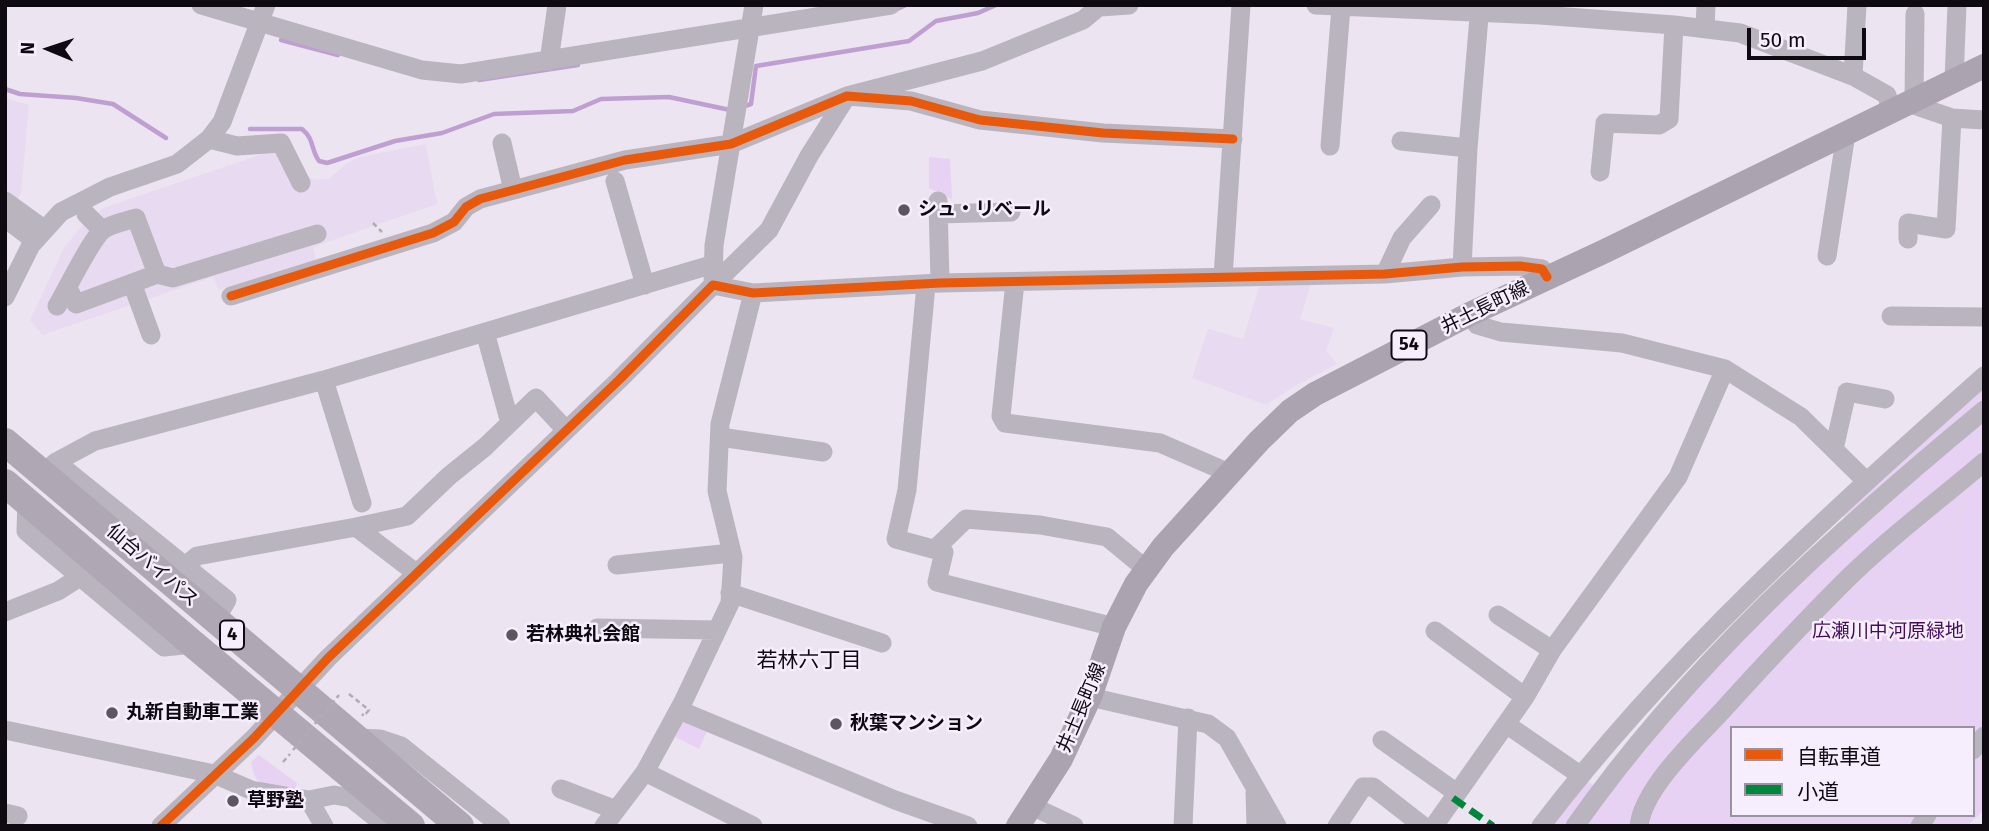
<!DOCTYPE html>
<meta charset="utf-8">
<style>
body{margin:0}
#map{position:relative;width:1989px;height:831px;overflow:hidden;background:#ece4f0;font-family:"Fira Sans","Noto Sans JP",sans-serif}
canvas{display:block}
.frame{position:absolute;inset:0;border:7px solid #0f0a12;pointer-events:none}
.legend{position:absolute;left:1730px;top:726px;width:245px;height:91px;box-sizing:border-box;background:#f7eefd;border:2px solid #9a939f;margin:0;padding:9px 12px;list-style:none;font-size:21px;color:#0f0a12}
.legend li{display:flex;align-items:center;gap:14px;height:35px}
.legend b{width:35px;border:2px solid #9a939f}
.north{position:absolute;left:14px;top:14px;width:70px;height:70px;-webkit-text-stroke:5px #f7eefd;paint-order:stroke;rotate:272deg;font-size:19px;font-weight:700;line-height:28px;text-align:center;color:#0f0a12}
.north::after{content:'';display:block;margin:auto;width:24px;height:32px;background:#0f0a12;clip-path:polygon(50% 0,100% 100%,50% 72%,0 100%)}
.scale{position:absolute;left:1747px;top:28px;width:119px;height:32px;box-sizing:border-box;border:4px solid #0f0a12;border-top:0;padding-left:9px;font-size:21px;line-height:24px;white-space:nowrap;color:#0f0a12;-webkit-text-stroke:5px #f7eefd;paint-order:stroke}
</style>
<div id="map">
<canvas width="1989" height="831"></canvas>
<div class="frame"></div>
<ul class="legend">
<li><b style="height:9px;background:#e8590c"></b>自転車道</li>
<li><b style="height:9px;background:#00873e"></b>小道</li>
</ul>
<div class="north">N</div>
<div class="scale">50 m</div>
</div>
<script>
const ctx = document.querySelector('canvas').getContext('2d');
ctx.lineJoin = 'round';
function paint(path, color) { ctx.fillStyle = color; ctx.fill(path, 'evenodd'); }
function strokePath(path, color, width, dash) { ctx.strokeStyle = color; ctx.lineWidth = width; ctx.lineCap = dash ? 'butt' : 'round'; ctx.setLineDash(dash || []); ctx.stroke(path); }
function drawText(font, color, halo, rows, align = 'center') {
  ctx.font = font + ' "Fira Sans","Noto Sans JP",sans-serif'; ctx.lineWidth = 5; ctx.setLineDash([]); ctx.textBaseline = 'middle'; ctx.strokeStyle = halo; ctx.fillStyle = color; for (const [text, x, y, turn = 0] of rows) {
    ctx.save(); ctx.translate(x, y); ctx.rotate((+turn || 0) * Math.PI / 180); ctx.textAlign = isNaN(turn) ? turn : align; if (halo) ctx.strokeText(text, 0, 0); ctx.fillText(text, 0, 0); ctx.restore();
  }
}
paint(new Path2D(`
 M5,98L29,105L21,194L5,214Z
 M426,144L437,204L313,247L316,260L219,290L213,277L42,335L30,320L64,248L81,227L103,208L289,145L304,176L316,180L329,179L346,164L359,157Z
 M1261,281H1312L1300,319L1334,328L1326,351L1337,364L1293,387L1266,405L1192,378L1208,329L1243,339Z`), '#e8dbf1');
paint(new Path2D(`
 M929,157L950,159L952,199L929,188Z
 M1984,383V403L1847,521L1838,511Z
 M1984,420V807L1981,813L1967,826H1584L1711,669L1835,549ZM1732,728H1973V815H1732Z
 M683,719L708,729L699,749L675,737Z
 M259,755L297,783L295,790C271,787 255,791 251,762Z
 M1584,778L1594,786L1567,826H1548Z`), '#e8d2f4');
strokePath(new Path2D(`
 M897,9L906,5
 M281,40L338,55
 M479,80L578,65
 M5,89L20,94L76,98L113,104L166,138
 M742,107L751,104L756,66L909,41L936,21L978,13L996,5
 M250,129H302C315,140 310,148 319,161L327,163L395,141L442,133L494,114L573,111L601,99L669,97L730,110`), '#bf9fd1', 4.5);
strokePath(new Path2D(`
 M373,223L382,232
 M349,694L369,710L364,716L362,714
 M283,762L290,754`), '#b1abb4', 2.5, [5, 3.5]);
strokePath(new Path2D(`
 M201,5L422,70L461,74L891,5
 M754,5L714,245L713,285L769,230L809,156L847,96L982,61L1083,20L1101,5
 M1316,5L1540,15L1674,25L1740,33L1853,76L1887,95L1891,112
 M1100,7L1129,5
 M1705,28L1706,5
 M549,61L557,5
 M1853,76L1857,5
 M1954,80L1957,5
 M1914,99L1915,14
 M1908,103L1952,118
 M209,139L237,146L281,143L301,183
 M1401,141L1468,148
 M502,143L513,190
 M1330,146L1341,7
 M1600,172L1605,123L1659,125L1669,119L1674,25
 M615,181L645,285
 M5,201L45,230
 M938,201L940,283
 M86,214L102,230
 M939,214L1011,212
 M5,218L35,241
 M1908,239V223L1946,229L1952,118L1984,120
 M1827,256L1846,134
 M1462,267L1468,148L1480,5
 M157,274L173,278L317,234
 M1385,274L1402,238L1431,205
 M1223,277L1241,5
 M1015,282L1001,416L1005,423L1160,443L1229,473
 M132,283L151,335
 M926,285L907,490L896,539L944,552L937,582L1114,627
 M231,296L433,233L454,222L466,207L480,199L625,160L731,144L847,96L911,101L980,120L1103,133L1233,139
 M5,297L31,245L61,212L110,187L177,164L209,139L222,122L266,5
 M57,306C66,291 92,237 104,229C112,224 126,221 136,218L157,274L76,304L68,288
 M1470,314L1477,325L1501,332L1622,343L1725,369L1801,417L1866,481
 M1891,316L1984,317
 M485,332L510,423
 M324,380L362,503
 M720,437L823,452
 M1834,449L1847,392L1885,399
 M56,462L227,600L215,620
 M43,473L56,462L95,441L324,380L714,264
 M27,500L26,531L41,544L164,647L193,644
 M356,527L407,516L449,476L485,447L536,398L566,430
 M935,549L966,519L1040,525L1107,537L1147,570
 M617,565L731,553
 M185,566L197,556L356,527L416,573
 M730,593L882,643
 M5,612L58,591L80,577
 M1498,615L1552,650
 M597,628L717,630
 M1435,631L1525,697
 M1090,697L1208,724L1227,738L1277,826
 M679,710L895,800L968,826
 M1506,724L1580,775
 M5,730L214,774L251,790L309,800L334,795L351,798L386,826
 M356,738L380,739L401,746L501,826
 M1382,740L1457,793
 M1973,750L1984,736
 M645,772L753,826
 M561,789L616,810
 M1255,792L1256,826
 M309,800L324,826
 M1032,806L1074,826
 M5,813L18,816
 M161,826L254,738L328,658L619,380L713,285L753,293L940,283L1385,274L1462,267L1520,266L1542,269L1547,277
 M604,826L645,772L683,702L730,603L733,557L717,491L720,424L753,293
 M1183,826L1188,718
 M1337,826L1363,787H1373L1423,826
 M1434,826L1525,697L1552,650L1678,477L1725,369
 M1541,826C1669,658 1827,516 1984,376
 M1575,826C1687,667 1834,534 1984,410
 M1639,826C1643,788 1696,739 1722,711C1761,668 1801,625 1842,584C1886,540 1937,502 1984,462
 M1920,826L1927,815`), '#bab4be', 19);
strokePath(new Path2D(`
 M1018,826L1061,759L1090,697L1114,627L1136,584L1163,547L1259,441L1290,411L1315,394L1470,314L1603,252L1984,66`), '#aba3af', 24);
strokePath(new Path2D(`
 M5,442L460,826
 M5,483L193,644L411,826`), '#b0a7b4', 28);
strokePath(new Path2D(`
 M293,750L339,695`), '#b1abb4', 2.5, [5, 3.5]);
strokePath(new Path2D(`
 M1453,798L1493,826`), '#00873e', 7, [14, 7]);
strokePath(new Path2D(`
 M231,296L433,233L454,222L466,207L480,199L625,160L731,144L847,96L911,101L980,120L1103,133L1233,139
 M161,826L254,738L328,658L619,380L713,285L753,293L940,283L1385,274L1462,267L1520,266L1542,269L1547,277`), '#e8590c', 9);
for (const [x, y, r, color] of [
 [904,210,7,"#5c5660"],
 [512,635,7,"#5c5660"],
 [112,713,7,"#5c5660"],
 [836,724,7,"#5c5660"],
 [233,801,7,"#5c5660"]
]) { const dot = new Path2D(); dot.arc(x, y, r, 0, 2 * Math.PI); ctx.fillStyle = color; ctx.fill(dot); strokePath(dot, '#f7eefd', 2.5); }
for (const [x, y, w] of [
 [1409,345,35],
 [232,635,24]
]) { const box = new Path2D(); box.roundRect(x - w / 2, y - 14.5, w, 29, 5); ctx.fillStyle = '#f7eefd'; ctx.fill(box); strokePath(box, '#0f0a12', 2); }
drawText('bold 18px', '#0f0a12', null, [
 ["54",1409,345],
 ["4",232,635]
]);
drawText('bold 19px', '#0f0a12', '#f7eefd', [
 ["シュ・リベール",918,210],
 ["若林典礼会館",526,635],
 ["丸新自動車工業",126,713],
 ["秋葉マンション",850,724],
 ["草野塾",247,801]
], 'left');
drawText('19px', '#0f0a12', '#f7eefd', [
 ["井土長町線",1485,308,-26],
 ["仙台バイパス",152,566,41],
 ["井土長町線",1082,708,-67]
]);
drawText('19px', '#450c5d', '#f7eefd', [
 ["広瀬川中河原緑地",1888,632]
]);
drawText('21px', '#0f0a12', '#f7eefd', [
 ["若林六丁目",809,661]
]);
</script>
